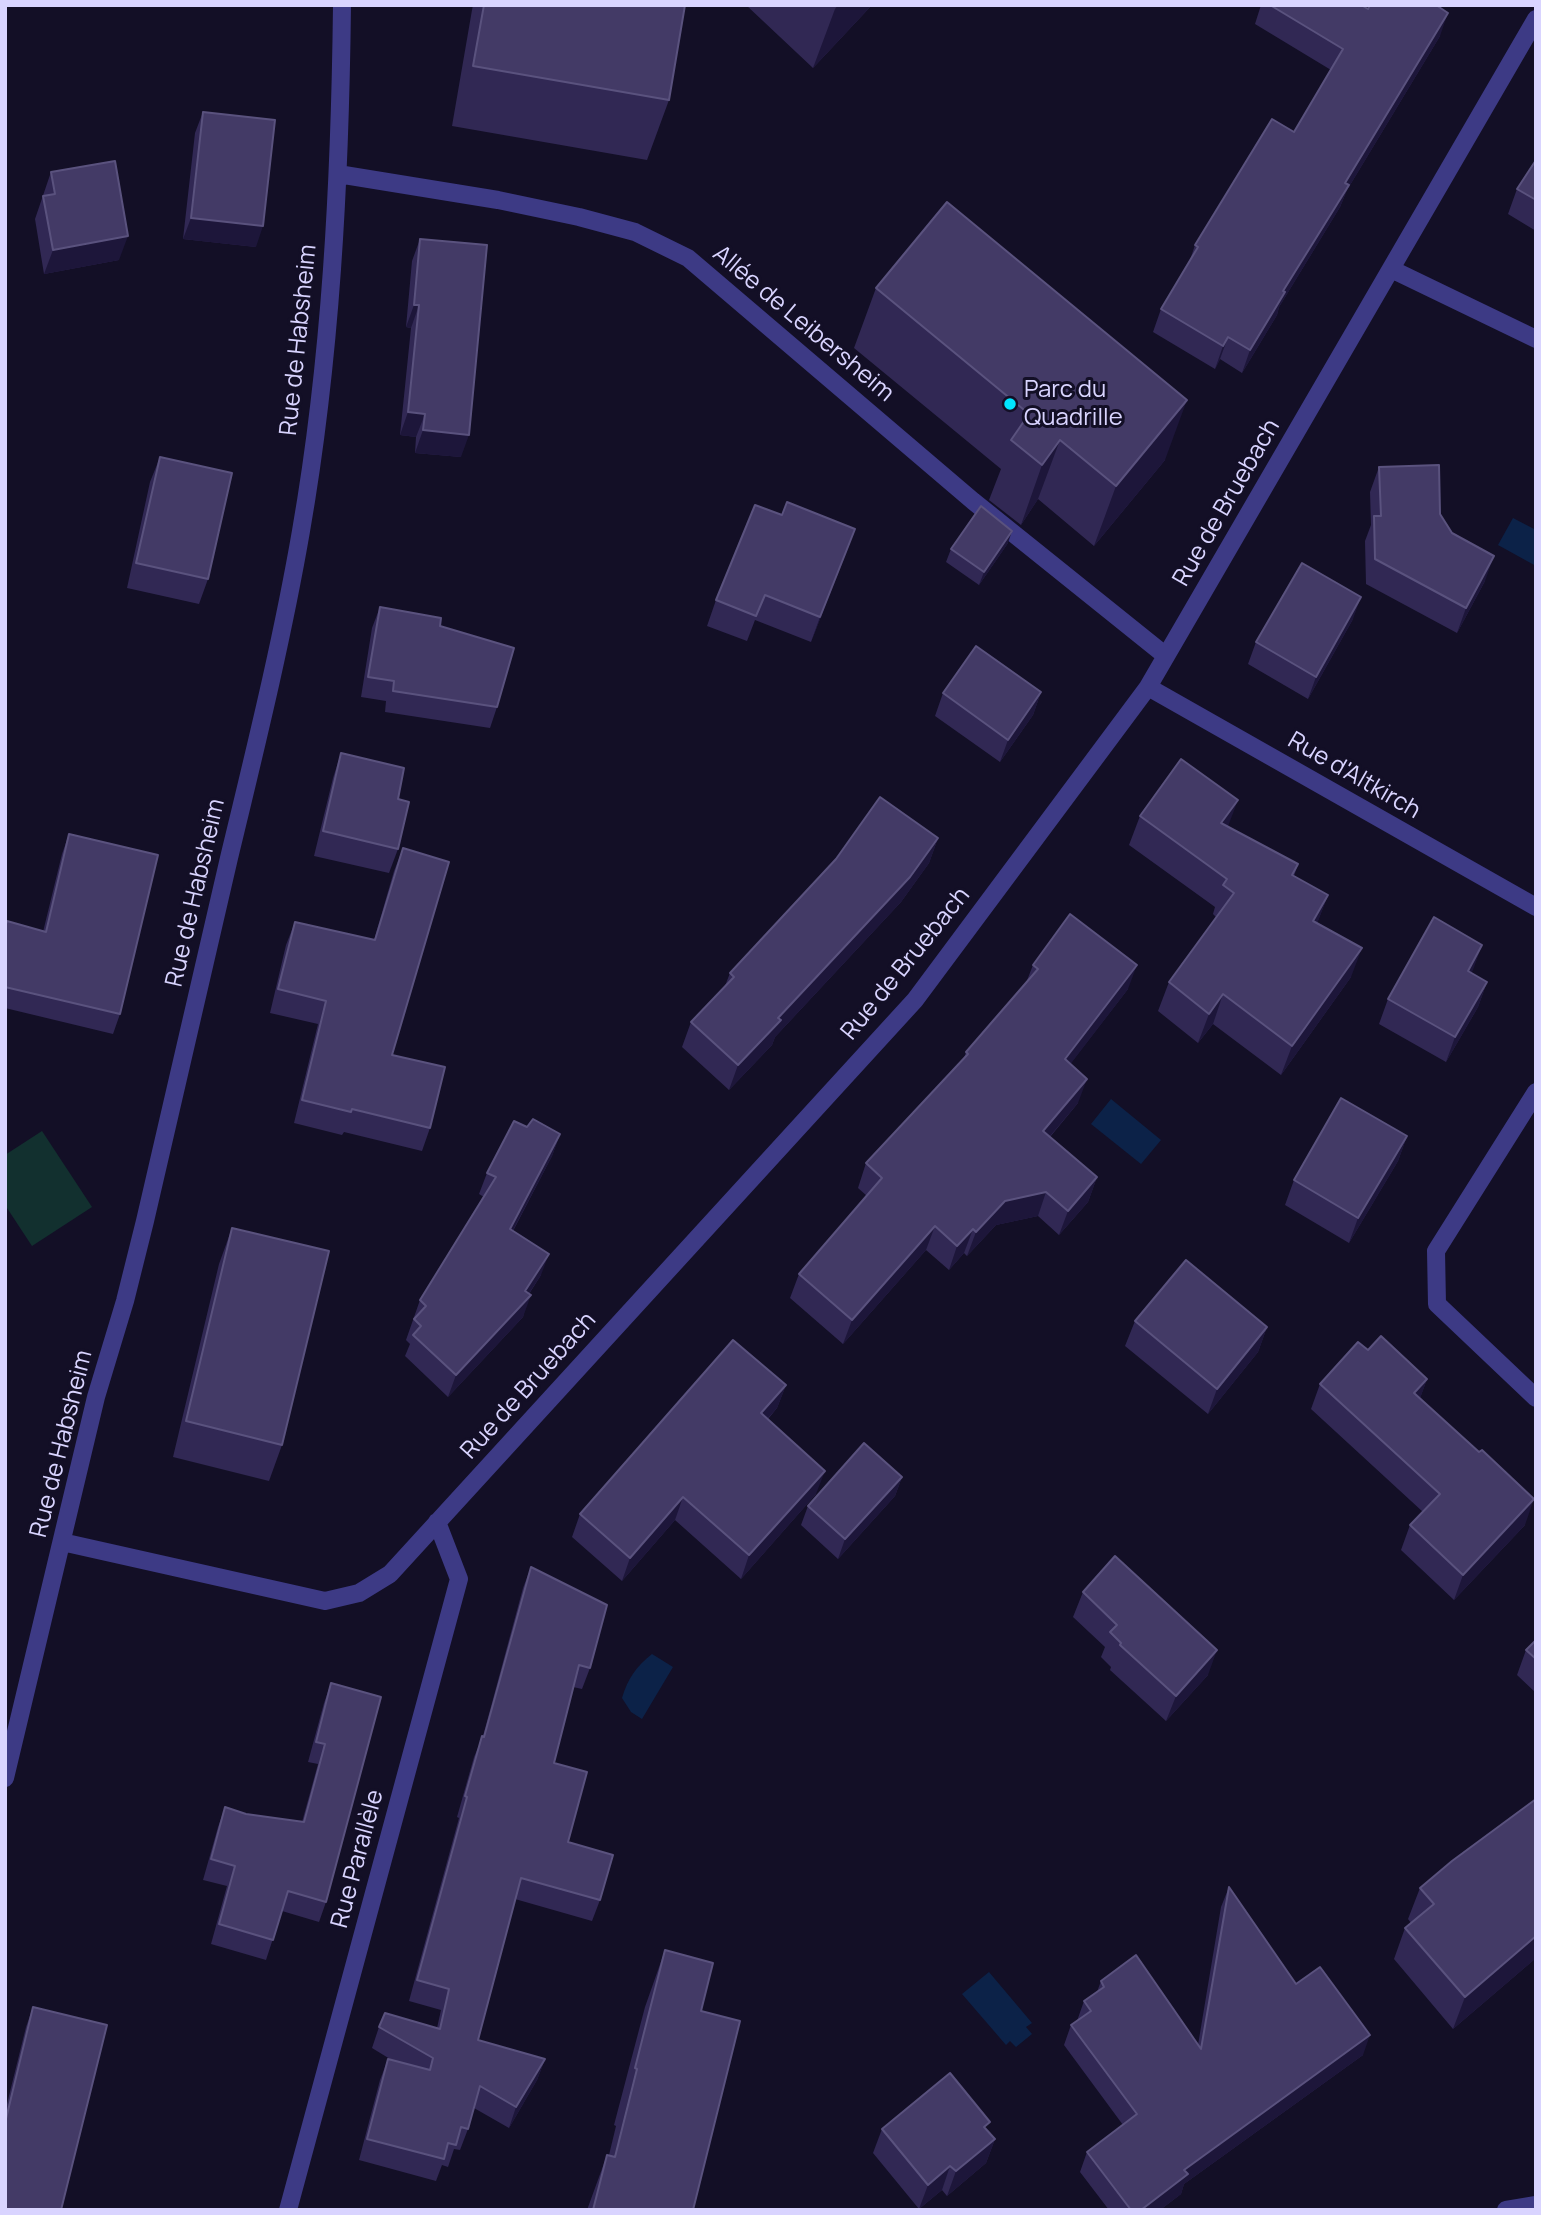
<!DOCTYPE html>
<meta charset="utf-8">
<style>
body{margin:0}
#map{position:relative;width:1541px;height:2215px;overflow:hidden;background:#130f26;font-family:Manrope,sans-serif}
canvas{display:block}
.frame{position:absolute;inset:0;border:7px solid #d9d4ff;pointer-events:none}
</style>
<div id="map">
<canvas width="1541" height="2215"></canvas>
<div class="frame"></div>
</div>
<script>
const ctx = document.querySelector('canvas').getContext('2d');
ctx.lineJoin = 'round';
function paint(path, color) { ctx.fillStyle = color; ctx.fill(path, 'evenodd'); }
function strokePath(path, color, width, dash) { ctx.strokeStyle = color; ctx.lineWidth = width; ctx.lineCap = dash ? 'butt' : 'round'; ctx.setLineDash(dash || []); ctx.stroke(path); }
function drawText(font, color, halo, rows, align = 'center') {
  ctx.font = font + ' Manrope,sans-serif'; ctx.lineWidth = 6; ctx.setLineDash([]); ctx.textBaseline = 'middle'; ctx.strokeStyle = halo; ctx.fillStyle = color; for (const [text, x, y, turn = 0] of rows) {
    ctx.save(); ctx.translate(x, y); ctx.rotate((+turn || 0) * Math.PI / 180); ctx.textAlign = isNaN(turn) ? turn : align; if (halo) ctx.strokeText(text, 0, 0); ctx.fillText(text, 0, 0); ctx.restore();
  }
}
paint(new Path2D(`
 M42,1131L92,1207L32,1246L5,1205V1155Z`), '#12302f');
paint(new Path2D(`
 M1513,518L1536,530V566L1498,545Z
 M1111,1099L1161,1140L1141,1164L1091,1124Z
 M652,1654L673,1667L642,1719L631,1712L622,1698C628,1678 636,1667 652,1654Z
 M989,1972L1032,2023L1026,2027L1032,2034L1016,2047L1010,2041L1006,2045L962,1994Z`), '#0c2248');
strokePath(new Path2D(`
 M338,174L498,200L579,217L635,232L688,258L973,501L1166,656
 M1391,269L1536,339
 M1148,687L1536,907
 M1536,1092L1436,1251L1437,1304L1536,1398
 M62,1542L325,1601L359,1593L390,1574L915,1000L1148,687L1536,19
 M5,1778L96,1397L125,1301L145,1221C173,1100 201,979 229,858C255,750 282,641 301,531C331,358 340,181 342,5
 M288,2210L459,1579L437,1522
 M1506,2210L1536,2205`), '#3d3a85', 18);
paint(new Path2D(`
 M473,5H685L669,100L647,160L452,126L472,10Z
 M746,5H872L813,68Z
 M1261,5H1361L1368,9L1440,36L1347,190L1340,207L1279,307L1277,315L1242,373L1220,359L1215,369L1153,332L1161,309L1189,263L1195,245L1294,132L1331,70L1255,24Z
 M203,112L256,247L183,239L195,133Z
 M1536,160V231L1508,214L1517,189Z
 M51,172L119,260L44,274L35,219Z
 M420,239L461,457L415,453L416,437L400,435L411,328L406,327L412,261Z
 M876,288L1165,460L1094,546L1038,499L1021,525L989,500L1001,469L854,348Z
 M160,457L208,579L199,604L127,588L150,482Z
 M1379,467L1440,514L1485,581L1457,633L1366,584L1365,541L1371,525L1370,492Z
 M782,515L855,529L811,642L755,620L747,641L707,626L716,600Z
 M1008,543L979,585L946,562L951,549Z
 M380,607L440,626L497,707L490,728L385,712L386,701L361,697L372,628Z
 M1353,619L1308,699L1248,664L1256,642Z
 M1041,692L1033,715L1000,762L935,716L943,693Z
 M341,753L398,799V849L389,873L314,856L333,778Z
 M1140,816L1228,827L1298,864L1294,876L1328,895L1317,923L1351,977L1281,1075L1213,1024L1198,1043L1158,1011L1169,982L1216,917L1213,914L1215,907L1129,845Z
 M69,834L120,1014L113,1034L5,1008V926L43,932L62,854Z
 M938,838L929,863L901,902L775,1037L772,1045L729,1090L682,1047L691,1022L725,986L730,973Z
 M403,848L392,1055L430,1128L422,1151L344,1132L342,1135L294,1123L318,1024L270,1013L286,945L295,922L374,940L394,871Z
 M1482,945L1471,973L1487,982L1478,1007L1446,1062L1379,1024L1388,999Z
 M1033,965L1128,989L1070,1064L1078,1103L1050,1137L1097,1177L1088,1202L1059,1235L1038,1216L996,1225L967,1256L964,1253L949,1270L926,1250L843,1344L790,1298L799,1274L867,1196L858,1188L866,1163L964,1058L966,1052L1026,983Z
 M527,1127L560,1134L552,1156L513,1231L541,1275L529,1294L523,1317L448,1397L405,1356L410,1344L406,1340L420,1300L484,1197L479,1194L487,1173Z
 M1407,1136L1398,1161L1349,1243L1285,1205L1294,1180Z
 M232,1228L282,1445L269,1481L173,1457L219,1264Z
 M1135,1321L1267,1327L1258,1352L1208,1414L1125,1346Z
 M1368,1350L1427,1379L1420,1398L1525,1525L1454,1600L1401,1550L1410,1525L1423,1512L1311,1409L1320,1384Z
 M786,1385L777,1408L768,1419L816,1494L741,1579L675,1520L622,1581L572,1537L580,1514Z
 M902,1477L895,1496L838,1559L801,1525L808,1506Z
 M531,1567L590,1668L582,1689L573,1687L554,1763L568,1842L600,1900L592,1921L515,1899L478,2040L545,2059L537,2080L509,2128L474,2108L468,2129L460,2150L454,2149L448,2167L442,2165L436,2181L359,2160L380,2080L388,2059H390L372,2048L379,2027L437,2028L441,2010L409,2001L459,1818L457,1817L474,1757L483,1736L523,1588Z
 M1083,1592L1208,1675L1166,1721L1110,1670L1111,1667L1101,1657L1105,1647L1073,1617Z
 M1536,1640V1693L1517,1675L1526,1650Z
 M331,1683L326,1902L319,1922L282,1911L266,1960L211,1944L227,1886L203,1880L218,1827L225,1807L246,1814L302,1822L318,1764L308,1762L324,1703Z
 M1229,1887L1296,1984L1363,2055L1184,2184L1181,2194L1160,2210H1109L1080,2172L1087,2152L1123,2125L1064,2045L1071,2025L1077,2021L1084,2001L1097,1992L1101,1981L1198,2045L1221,1907Z
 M1420,1888L1536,1958L1453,2029L1394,1959L1405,1928L1411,1923L1408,1919Z
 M665,1950L701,2011L693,2210H587L607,2155H609L616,2126L614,2125L645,2007Z
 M33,2007L5,2210V2112L26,2027Z
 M882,2129L987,2130L995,2139L986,2163L947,2196L942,2190L919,2209L873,2153Z`), '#312854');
paint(new Path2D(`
 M838,5H872L813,68L835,9Z
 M1448,13L1440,36L1347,190L1340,207L1279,307L1277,315L1242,373L1250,350L1345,183Z
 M191,218L263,226L256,247L183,239Z
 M128,236L119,260L44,274L53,250Z
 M414,305H419L411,328L406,327Z
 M1228,337L1220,359L1215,369L1223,346Z
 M1187,400L1165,460L1094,546L1116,486Z
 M408,412L425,414L416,437L400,435Z
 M423,430L469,435L461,457L415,453Z
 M1060,440L1038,499L1021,525L1042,465Z
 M855,529L846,554L811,642L820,617Z
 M1012,531L1008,543L979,585L984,572Z
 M1494,556L1485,581L1457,633L1466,608Z
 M1361,597L1353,619L1308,699L1316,677Z
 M1041,692L1033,715L1000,762L1008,740Z
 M1238,800L1227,829L1221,823Z
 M938,838L929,863L901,902L775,1037L772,1045L729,1090L738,1065L778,1018Z
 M1328,895L1317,924L1313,921Z
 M1482,945L1473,970L1459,996L1468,971Z
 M1362,948L1351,977L1281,1075L1292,1046Z
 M1137,965L1128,989L1056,1083L1065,1059Z
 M1487,982L1478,1007L1446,1062L1455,1037Z
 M1223,994L1213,1024L1198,1043L1209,1014Z
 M1087,1079L1078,1103L1034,1155L1043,1131Z
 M560,1134L552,1156L502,1251L510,1229Z
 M1407,1136L1398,1161L1349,1243L1358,1218Z
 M1097,1177L1088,1202L1059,1235L1068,1211Z
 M1046,1192L1038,1216L996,1225L967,1256L976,1232L1005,1201Z
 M935,1226L926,1250L843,1344L852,1320Z
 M973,1229L964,1253L949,1270L957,1246Z
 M549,1254L541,1275L522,1304L531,1295L523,1317L448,1397L456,1375L525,1291Z
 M1267,1327L1258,1352L1208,1414L1217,1389Z
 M1427,1379L1418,1404L1414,1393Z
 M786,1385L777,1408L752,1436L761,1413Z
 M825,1471L816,1494L741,1579L749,1555Z
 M902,1477L895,1496L838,1559L845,1539Z
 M683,1497L675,1520L622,1581L630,1558Z
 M1534,1499L1525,1525L1454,1600L1463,1575Z
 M1217,1650L1208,1675L1166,1721L1176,1696Z
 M1536,1936V1958L1453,2029L1465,1997Z
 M1370,2035L1363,2055L1184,2184L1181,2194L1160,2210H1141L1184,2170Z
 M545,2059L537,2080L509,2128L516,2107Z
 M995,2139L986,2163L947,2196L956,2171Z
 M950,2166L942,2190L919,2209L928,2185Z`), '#1d163a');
const building = new Path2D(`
 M484,5H685L669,100L473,66Z
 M1270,5H1361L1368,9L1370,5H1436L1448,13L1345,183L1349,185L1283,291L1285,292L1250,350L1228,337L1223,346L1161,309L1198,247L1195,245L1272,119L1294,132L1343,49Z
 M203,112L275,120L263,226L191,218Z
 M1536,160V200L1517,189Z
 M115,161L128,236L53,250L43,196L55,194L51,172Z
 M947,202L1187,400L1116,486L1060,440L1042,465L1011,440L1029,414L876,288Z
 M420,239L487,245L469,435L423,430L425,414L408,412L419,305H414Z
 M160,457L232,473L208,579L136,563Z
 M1439,465L1440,514L1452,533L1494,556L1466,608L1375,559L1374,516H1381L1379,467Z
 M787,502L855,529L820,617L765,595L756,616L716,600L755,505L782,515Z
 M981,506L1012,531L984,572L951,549Z
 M1302,563L1361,597L1316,677L1256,642Z
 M380,607L441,618L440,626L514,648L497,707L393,691L394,681L368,677Z
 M976,646L1041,692L1008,740L943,693Z
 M341,753L404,768L398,799L409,802L398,849L323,831Z
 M1181,759L1238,800L1221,823L1298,864L1292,875L1328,895L1313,921L1362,948L1292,1046L1223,994L1209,1014L1169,982L1234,893L1223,885L1227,879L1140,816Z
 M880,797L938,838L910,877L778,1018L781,1020L738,1065L691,1022L734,977L730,973L836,859Z
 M69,834L158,855L120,1014L5,987V927L7,921L46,932Z
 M403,848L449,862L392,1055L445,1067L430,1128L352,1109L351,1112L302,1100L326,1001L278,989L295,922L375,940Z
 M1070,914L1137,965L1065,1059L1087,1079L1043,1131L1097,1177L1068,1211L1046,1192L1005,1201L976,1232L973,1229L957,1246L935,1226L852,1320L799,1274L882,1178L866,1163L968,1054L966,1052L1038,969L1033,965Z
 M1434,917L1482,945L1468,971L1487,982L1455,1037L1388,999Z
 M1341,1098L1407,1136L1358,1218L1294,1180Z
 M533,1119L560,1134L510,1229L549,1254L525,1291L531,1295L456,1375L413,1335L421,1326L414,1319L426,1306L420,1300L496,1177L487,1173L514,1121L527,1127Z
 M232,1228L329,1251L282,1445L186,1421Z
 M1186,1260L1267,1327L1217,1389L1135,1321Z
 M1381,1336L1427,1379L1414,1393L1479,1452L1482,1450L1534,1499L1463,1575L1410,1525L1440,1494L1320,1384L1358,1342L1368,1350Z
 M733,1340L786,1385L761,1413L825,1471L749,1555L683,1497L630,1558L580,1514Z
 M864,1443L902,1477L845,1539L808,1506Z
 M1115,1556L1217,1650L1176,1696L1120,1645L1121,1643L1110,1632L1117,1625L1083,1592Z
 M531,1567L607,1605L590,1668L579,1665L554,1763L587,1772L568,1842L613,1855L600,1900L521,1878L478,2040L545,2059L516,2107L480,2086L468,2129L461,2127L456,2145L448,2143L444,2159L367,2139L388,2059L430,2070L433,2058L379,2027L385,2013L440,2029L449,1989L417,1980L467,1797L465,1796L482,1736L484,1737Z
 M1536,1640V1659L1526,1650Z
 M331,1683L381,1697L326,1902L288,1891L273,1940L219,1924L235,1866L211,1859L225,1807L246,1814L304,1822L325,1744L316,1742Z
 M1536,1799V1936L1465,1997L1405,1928L1434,1904L1420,1888L1452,1861Z
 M1229,1887L1296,1984L1320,1967L1370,2035L1184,2170L1188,2174L1141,2210H1131L1087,2152L1137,2114L1071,2025L1091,2011L1084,2001L1104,1987L1101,1981L1136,1955L1201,2049Z
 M665,1950L713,1963L701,2011L740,2021L693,2210H593L607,2155L615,2157L637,2069L635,2068Z
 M33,2007L107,2025L61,2210H5V2123Z
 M950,2073L990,2122L984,2127L995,2139L956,2171L950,2166L928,2185L882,2129Z`);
paint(building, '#433a66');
strokePath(building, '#5a527e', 2);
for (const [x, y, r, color] of [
 [1010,404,7,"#00e5ff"]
]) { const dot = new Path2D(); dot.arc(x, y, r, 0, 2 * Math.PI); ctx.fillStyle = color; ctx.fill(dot); strokePath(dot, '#130f26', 2.5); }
drawText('24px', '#d9d4ff', '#130f26', [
 ["Allée de Leibersheim",803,324,40],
 ["Rue de Habsheim",299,340,-84],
 ["Rue de Bruebach",1227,503,-60],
 ["Rue d'Altkirch",1354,776,30],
 ["Rue de Habsheim",196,893,-77],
 ["Rue de Bruebach",906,964,-51],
 ["Rue de Bruebach",529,1386,-48],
 ["Rue de Habsheim",62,1444,-76],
 ["Rue Parallèle",358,1859,-75]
]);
drawText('24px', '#d9d4ff', '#130f26', [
 ["Parc du",1024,390],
 ["Quadrille",1024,418]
], 'left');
</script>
